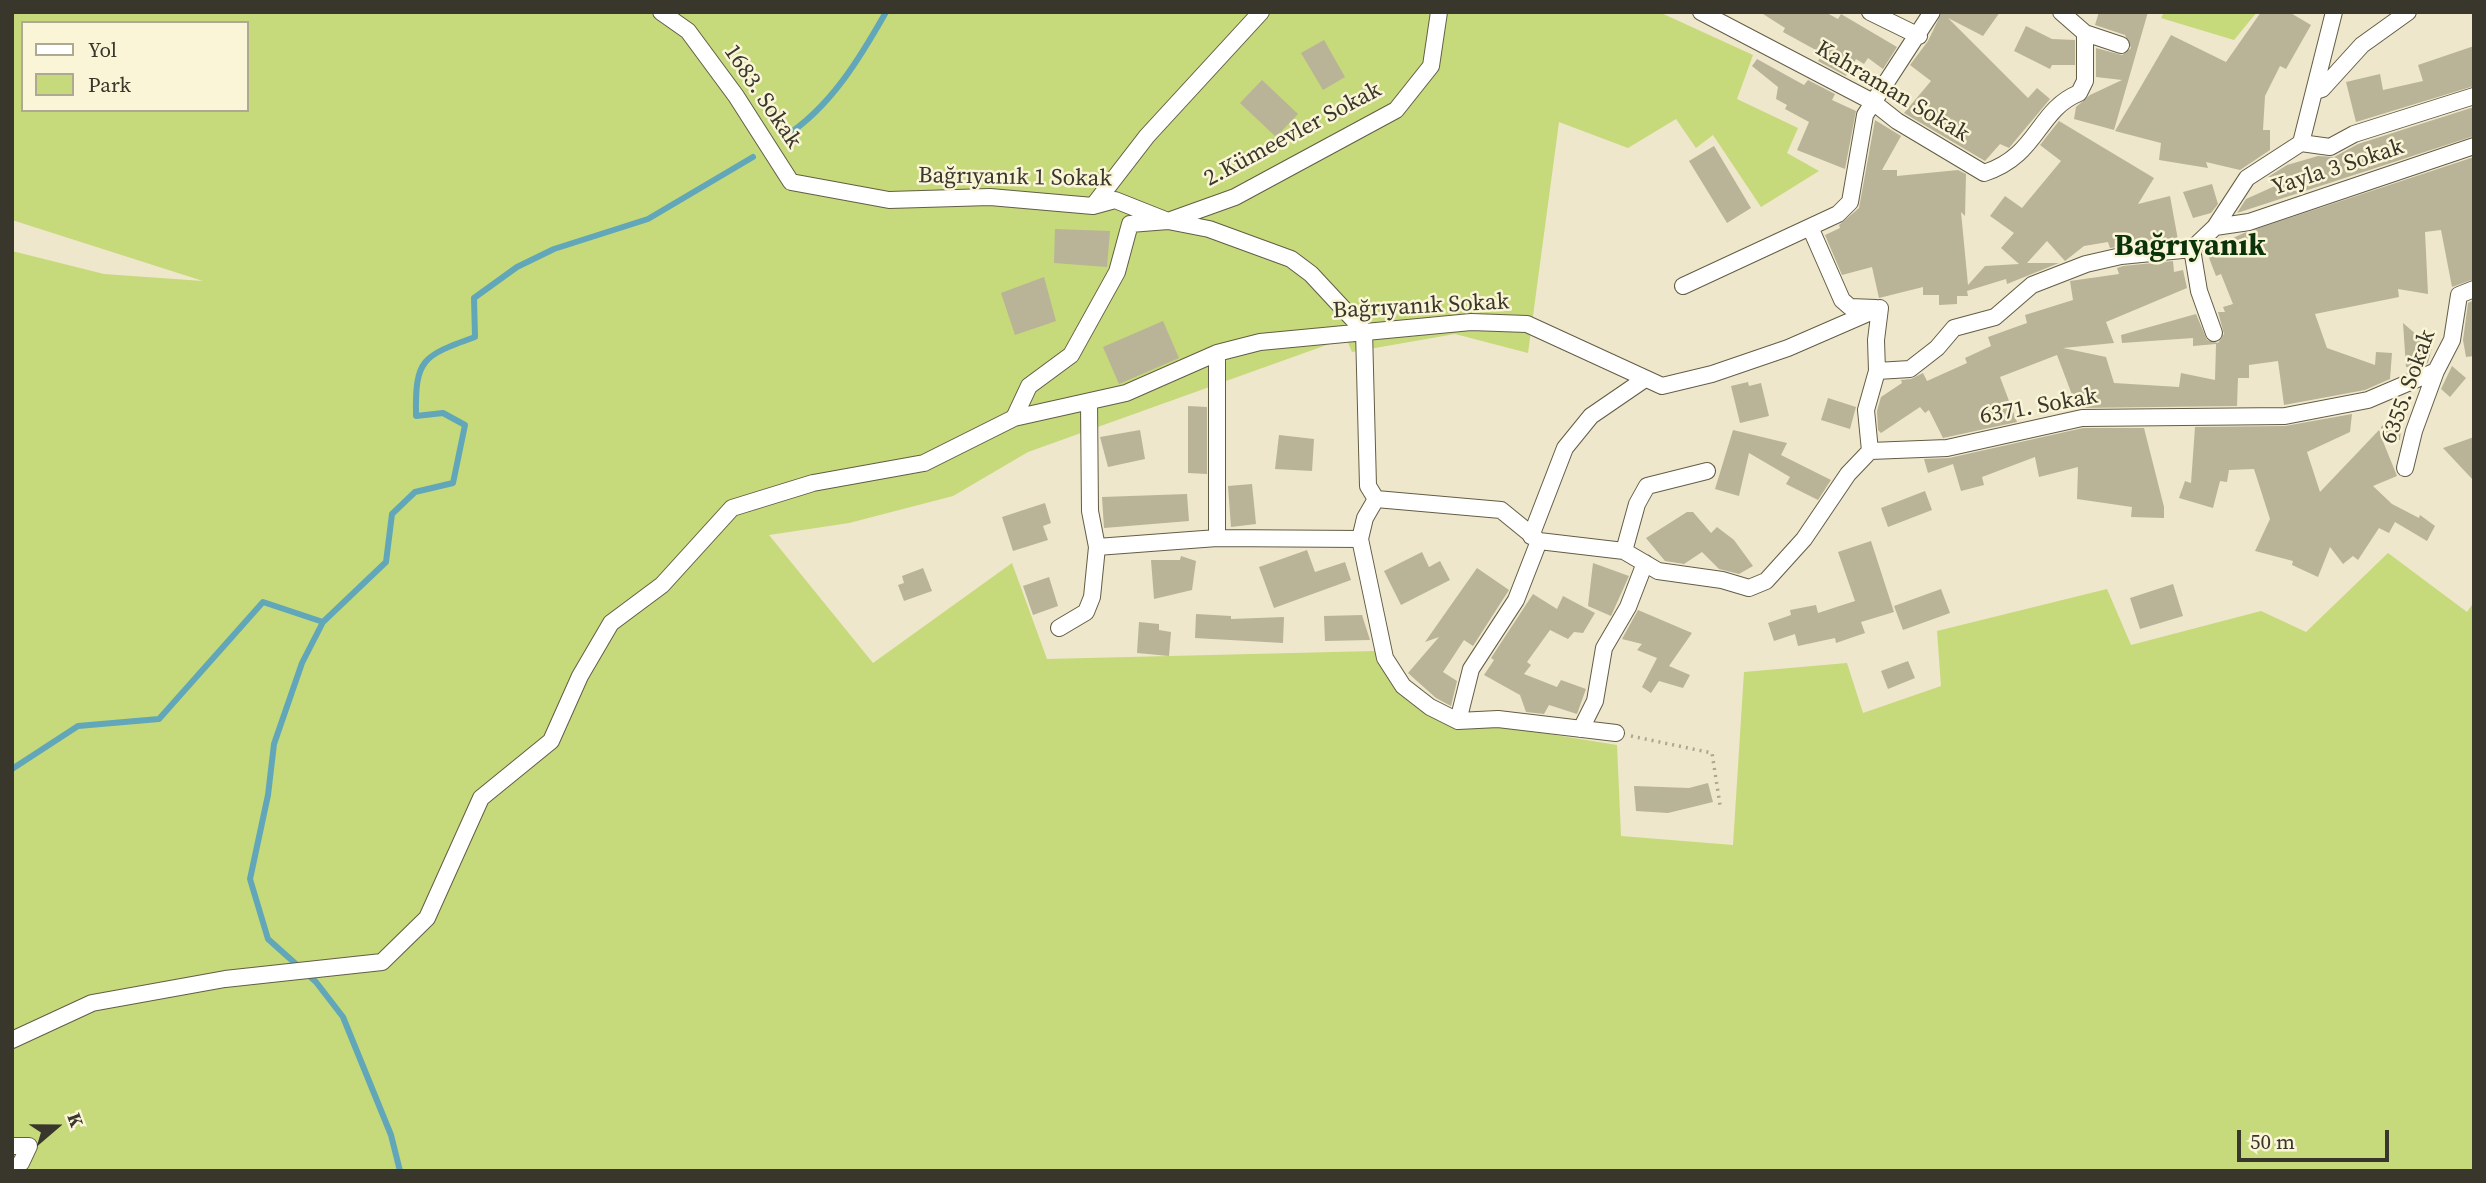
<!DOCTYPE html>
<meta charset="utf-8">
<style>
body{margin:0}
#map{position:relative;width:2486px;height:1183px;overflow:hidden;background:#eee7cb;font-family:"Source Serif 4",serif}
canvas{display:block}
.frame{position:absolute;inset:0;border:14px solid #39362b;pointer-events:none}
.legend{position:absolute;left:21px;top:21px;width:228px;height:91px;box-sizing:border-box;background:#fbf5d8;border:2px solid #ada993;margin:0;padding:9px 12px;list-style:none;font-size:21px;color:#39362b}
.legend li{display:flex;align-items:center;gap:14px;height:35px}
.legend b{width:35px;border:2px solid #ada993}
.north{position:absolute;left:21px;top:1092px;width:70px;height:70px;-webkit-text-stroke:5px #fbf5d8;paint-order:stroke;rotate:70deg;font-size:19px;font-weight:700;line-height:28px;text-align:center;color:#39362b}
.north::after{content:'';display:block;margin:auto;width:24px;height:32px;background:#39362b;clip-path:polygon(50% 0,100% 100%,50% 72%,0 100%)}
.scale{position:absolute;left:2237px;top:1130px;width:152px;height:32px;box-sizing:border-box;border:4px solid #39362b;border-top:0;padding-left:9px;font-size:21px;line-height:24px;white-space:nowrap;color:#39362b;-webkit-text-stroke:5px #fbf5d8;paint-order:stroke}
</style>
<div id="map">
<canvas width="2486" height="1183"></canvas>
<div class="frame"></div>
<ul class="legend">
<li><b style="height:9px;background:#fff"></b>Yol</li>
<li><b style="height:19px;background:#c6d97b"></b>Park</li>
</ul>
<div class="north">K</div>
<div class="scale">50 m</div>
</div>
<script>
const ctx = document.querySelector('canvas').getContext('2d');
ctx.lineJoin = 'round';
function paint(path, color) { ctx.fillStyle = color; ctx.fill(path, 'evenodd'); }
function strokePath(path, color, width, dash) { ctx.strokeStyle = color; ctx.lineWidth = width; ctx.lineCap = dash ? 'butt' : 'round'; ctx.setLineDash(dash || []); ctx.stroke(path); }
function drawText(font, color, halo, rows, align = 'center') {
  ctx.font = font + ' "Source Serif 4",serif'; ctx.lineWidth = 5; ctx.setLineDash([]); ctx.textBaseline = 'middle'; ctx.strokeStyle = halo; ctx.fillStyle = color; for (const [text, x, y, turn = 0] of rows) {
    ctx.save(); ctx.translate(x, y); ctx.rotate((+turn || 0) * Math.PI / 180); ctx.textAlign = isNaN(turn) ? turn : align; if (halo) ctx.strokeText(text, 0, 0); ctx.fillText(text, 0, 0); ctx.restore();
  }
}
paint(new Path2D(`
 M12,12H1659L1753,55L1737,99L1798,128L1787,153L1819,171L1761,207L1713,135L1696,148L1676,119L1628,148L1559,122L1528,353L1455,334L1352,352L1346,338L1028,452L953,496L849,523L769,535L873,663L1012,563L1047,659L1375,651L1412,702L1468,721L1617,745L1621,836L1733,845L1744,672L1847,663L1863,713L1941,686L1937,631L2107,589L2131,645L2261,611L2306,632L2388,553L2467,612L2474,602V1171H12V251L104,274L203,281L12,220ZM23,23H247V110H23Z
 M2164,12H2257L2234,40L2161,18Z`), '#c6d97b');
strokePath(new Path2D(`
 M784,137C830,108 860,58 886,12
 M323,622L302,663L274,744L268,795L250,879L268,939L316,982L343,1017L391,1135L400,1171
 M12,769L78,726L159,719L263,602L323,622L386,562L392,514L415,492L453,483L465,425L443,413L416,416C415,359 422,356 475,337L474,298L517,267L554,249L648,219L753,157`), '#61a7b9', 6);
paint(new Path2D(`
 M1760,12H1825L1838,19L1841,14L1897,47L1883,69L1868,58L1864,64L1856,59L1846,76L1818,61L1823,54L1783,32L1785,28Z
 M1942,12H2000L1983,36L1948,18L2028,98L2037,88L2050,99L2009,148L2000,144L1985,161L1904,113L1931,81L1910,65L1928,41Z
 M2099,12H2148L2114,130L2074,119L2076,107L2090,95L2122,80L2096,77V48L2122,55L2131,48L2125,35L2095,25Z
 M2261,12H2289L2311,25L2286,69L2280,66L2265,96L2263,130H2270V150L2240,170L2206,162L2208,168L2159,160L2161,143L2115,131L2171,35L2226,62Z
 M2026,26L2052,39L2075,40V65H2052L2050,69L2014,51Z
 M1324,40L1345,77L1323,90L1301,53Z
 M2474,46V86L2356,122L2346,82L2380,74L2383,90L2423,81L2418,65Z
 M1757,59L1804,85L1808,80L1835,94L1832,100L1856,111L1845,169L1797,150L1809,122L1785,109L1787,105L1776,99L1778,87L1752,66Z
 M1262,80L1298,114L1276,137L1240,103Z
 M2474,107V136L2237,213L2246,199L2286,181L2268,177L2287,165L2318,156L2334,157L2358,144Z
 M1875,120L1901,136L1882,170H1897V176L1958,170L1966,174L1965,216L1961,212L1968,285L1985,266L2019,264L2001,248L2014,233L1990,216L2005,196L2022,208L2061,161L2040,145L2059,121L2154,178L2138,204L2170,196L2178,240L2110,248L2108,242L2084,246L2065,261L2047,241L2027,263H2059L2007,284L2006,279L1967,291L1968,296H1957V304L1939,305V295H1923V287L1879,298L1872,267L1842,275L1825,235L1840,228L1839,225L1859,208Z
 M1714,146L1751,208L1727,223L1689,161Z
 M2474,157V279L2452,287L2441,230L2425,232L2428,294L2398,289L2399,297L2315,314L2327,348L2375,365L2376,352L2392,353L2390,379L2365,390L2284,405L2278,361L2249,365V378H2238L2237,406L2077,408L2057,355L2000,377L2017,422L1943,438L1929,410L1925,413L1920,407L1881,433L1878,430L1877,411L1881,397L1902,383L1901,380L1911,379L1923,373L1927,381L1967,363L1965,358L1991,346L1988,337L2027,323L2025,315L2073,300L2070,281L2119,274L2117,268L2123,266L2173,261L2174,272L2183,270L2187,288L2106,322L2114,343L2063,348L2106,357L2114,383L2179,387L2181,373L2215,380L2216,344L2193,346V338L2122,343L2121,335L2196,314L2207,340L2218,343L2224,334L2218,312H2225L2223,307L2233,304L2221,274L2216,276L2206,250L2244,233Z
 M2212,184L2218,204L2211,213L2193,218L2183,192Z
 M1055,229L1110,231L1107,267L1054,263Z
 M1044,277L1056,321L1015,335L1001,293Z
 M2474,300V356L2466,357L2463,340L2468,303Z
 M1163,321L1179,358L1119,384L1103,347Z
 M2403,323L2432,348L2428,363L2416,368L2406,367Z
 M2452,366L2466,378L2450,397L2441,389Z
 M1748,382L1749,386L1761,383L1769,416L1740,423L1731,386Z
 M1828,398L1856,407L1850,429L1821,420Z
 M2403,404L2400,440L2382,439L2397,476L2373,486L2392,504L2419,518L2420,515L2435,526L2427,541L2395,522L2389,533L2379,528L2358,560L2353,556L2343,564L2330,547L2318,577L2292,565L2293,561L2255,551L2270,519L2254,469L2229,470L2227,482L2220,481L2213,508L2179,498L2185,481L2191,483L2195,427L2285,426L2352,414L2350,432L2307,452L2320,492L2379,430L2381,435V427Z
 M1188,406L1207,407V474L1188,473Z
 M2083,428H2144L2164,507V518L2131,517L2132,507L2077,499L2078,467L2039,477L2035,457L1982,477L1984,485L1961,491L1953,464L1928,473L1924,459L1949,458Z
 M1140,430L1145,459L1108,467L1100,437Z
 M1733,430L1787,443L1781,455L1831,480L1818,500L1786,484L1790,477L1749,453L1739,496L1715,489Z
 M1279,435L1314,439L1312,471L1275,469Z
 M2474,437V481L2443,448Z
 M1252,484L1256,524L1231,527L1228,486Z
 M1925,491L1932,510L1888,527L1881,508Z
 M1187,494L1189,521L1104,528L1102,497Z
 M1045,503L1051,523L1043,526L1048,540L1013,551L1002,517Z
 M1687,512H1693L1711,533L1717,527L1734,540L1753,566L1739,574L1719,569L1702,552L1684,564L1665,561L1646,538Z
 M1871,541L1894,612L1861,622L1865,633L1836,643L1835,638L1798,646L1795,634L1774,641L1768,623L1791,615L1790,610L1816,605L1818,613L1855,601L1838,552Z
 M1307,550L1315,572L1345,562L1351,580L1274,608L1259,567Z
 M1422,552L1429,567L1440,561L1450,580L1401,605L1384,571Z
 M1181,556L1196,561L1192,590L1154,599L1151,560H1180Z
 M1593,563L1629,576L1611,616L1588,606Z
 M923,568L932,591L904,601L898,585L904,583L902,576Z
 M1477,568L1509,590L1473,646L1464,640L1443,672L1457,681L1451,706L1436,698L1408,673L1439,637L1425,642Z
 M1049,577L1058,606L1033,615L1023,586Z
 M2173,584L2183,616L2140,629L2130,598Z
 M1941,589L1950,613L1903,630L1894,606Z
 M1533,594L1557,609L1563,596L1595,613L1583,633L1574,632L1568,639L1550,630L1527,662L1531,665L1524,674L1557,687L1561,680L1586,689L1577,714L1549,705L1544,714L1526,712L1520,695L1484,675L1494,660L1491,658Z
 M1638,610L1692,633L1669,666L1690,675L1683,688L1659,681L1651,693L1642,687L1657,658L1637,650L1642,644L1622,639Z
 M1196,614L1231,616V619L1284,617L1283,643L1195,638Z
 M1362,615L1370,640L1325,641L1324,616Z
 M1139,622L1159,624V630L1171,632L1169,656L1137,653Z
 M1908,661L1915,678L1888,689L1881,671Z
 M1708,783L1713,802L1668,813L1636,811L1634,786L1689,788Z`), '#b9b398');
const street = new Path2D(`
 M661,12L688,31L736,96L791,182L889,200L990,197L1093,206L1115,200L1168,221L1209,229L1291,259L1311,274L1364,331L1368,486L1376,499
 M1701,12L1873,102L1897,121L1984,173C2038,156 2037,110 2079,93L2085,81V33
 M1870,12L1919,36
 M2061,12L2085,33L2121,45
 M2316,91L2322,89L2362,45L2408,12
 M2301,143L2334,12
 M1093,206L1147,136L1261,12
 M1810,227L1842,300L1850,307L1876,308
 M2215,227L2249,222L2474,146
 M2192,249L2199,291L2214,333
 M1683,286L1838,214L1850,202L1865,115L1932,12
 M1877,371L1910,369L1937,348L1954,328L1995,317L2032,285L2086,264L2121,256L2192,249L2215,227L2247,178L2301,143L2330,147L2354,134L2474,96
 M1089,402L1090,511L1097,547L1217,538L1360,539
 M1014,418L1029,386L1071,355L1117,272L1130,224L1168,221L1235,197L1396,110L1431,66L1439,12
 M2405,468L2414,431L2436,371L2452,340L2459,295L2474,289
 M1376,499L1501,510L1539,541L1624,551L1658,571L1722,580L1749,588L1766,581L1804,539L1848,474L1870,451L1947,448L2082,418L2285,416L2368,400L2436,371
 M1376,499L1365,518L1360,539L1385,658L1403,686L1430,707L1458,721L1498,719L1616,733
 M1531,536L1565,448L1591,416L1645,379
 M1217,538V353
 M1624,551L1637,504L1647,486L1707,471
 M1059,628L1086,612L1092,597L1097,547
 M1458,721L1471,669L1516,600L1539,541
 M1581,729L1595,701L1604,648L1628,607L1645,563
 M12,1040L92,1003L225,979L382,962L427,918L481,798L551,741L580,676L611,623L662,585L732,508L813,483L924,463L1014,418L1126,393L1217,353L1260,342L1471,322L1527,324L1662,386L1712,374L1788,348L1880,308L1876,340L1877,371L1866,410L1870,451
 M12,1146H29L21,1163L12,1169`);
strokePath(street, '#635d45', 18);
strokePath(new Path2D(`
 M1631,736L1712,753L1720,805`), '#aba690', 3.5, [2, 5]);
strokePath(street, '#fff', 16);
drawText('23px', '#39362b', '#fbf5d8', [
 ["Kahraman Sokak",1892,92,31],
 ["1683. Sokak",762,97,56],
 ["2.Kümeevler Sokak",1293,135,-28],
 ["Yayla 3 Sokak",2338,168,-18],
 ["Bağrıyanık 1 Sokak",1015,178,1],
 ["Bağrıyanık Sokak",1421,307,-3],
 ["6355. Sokak",2409,387,-70],
 ["6371. Sokak",2039,407,-10]
]);
drawText('bold 30px', '#0b330b', '#fbf5d8', [
 ["Bağrıyanık",2190,247]
]);
</script>
